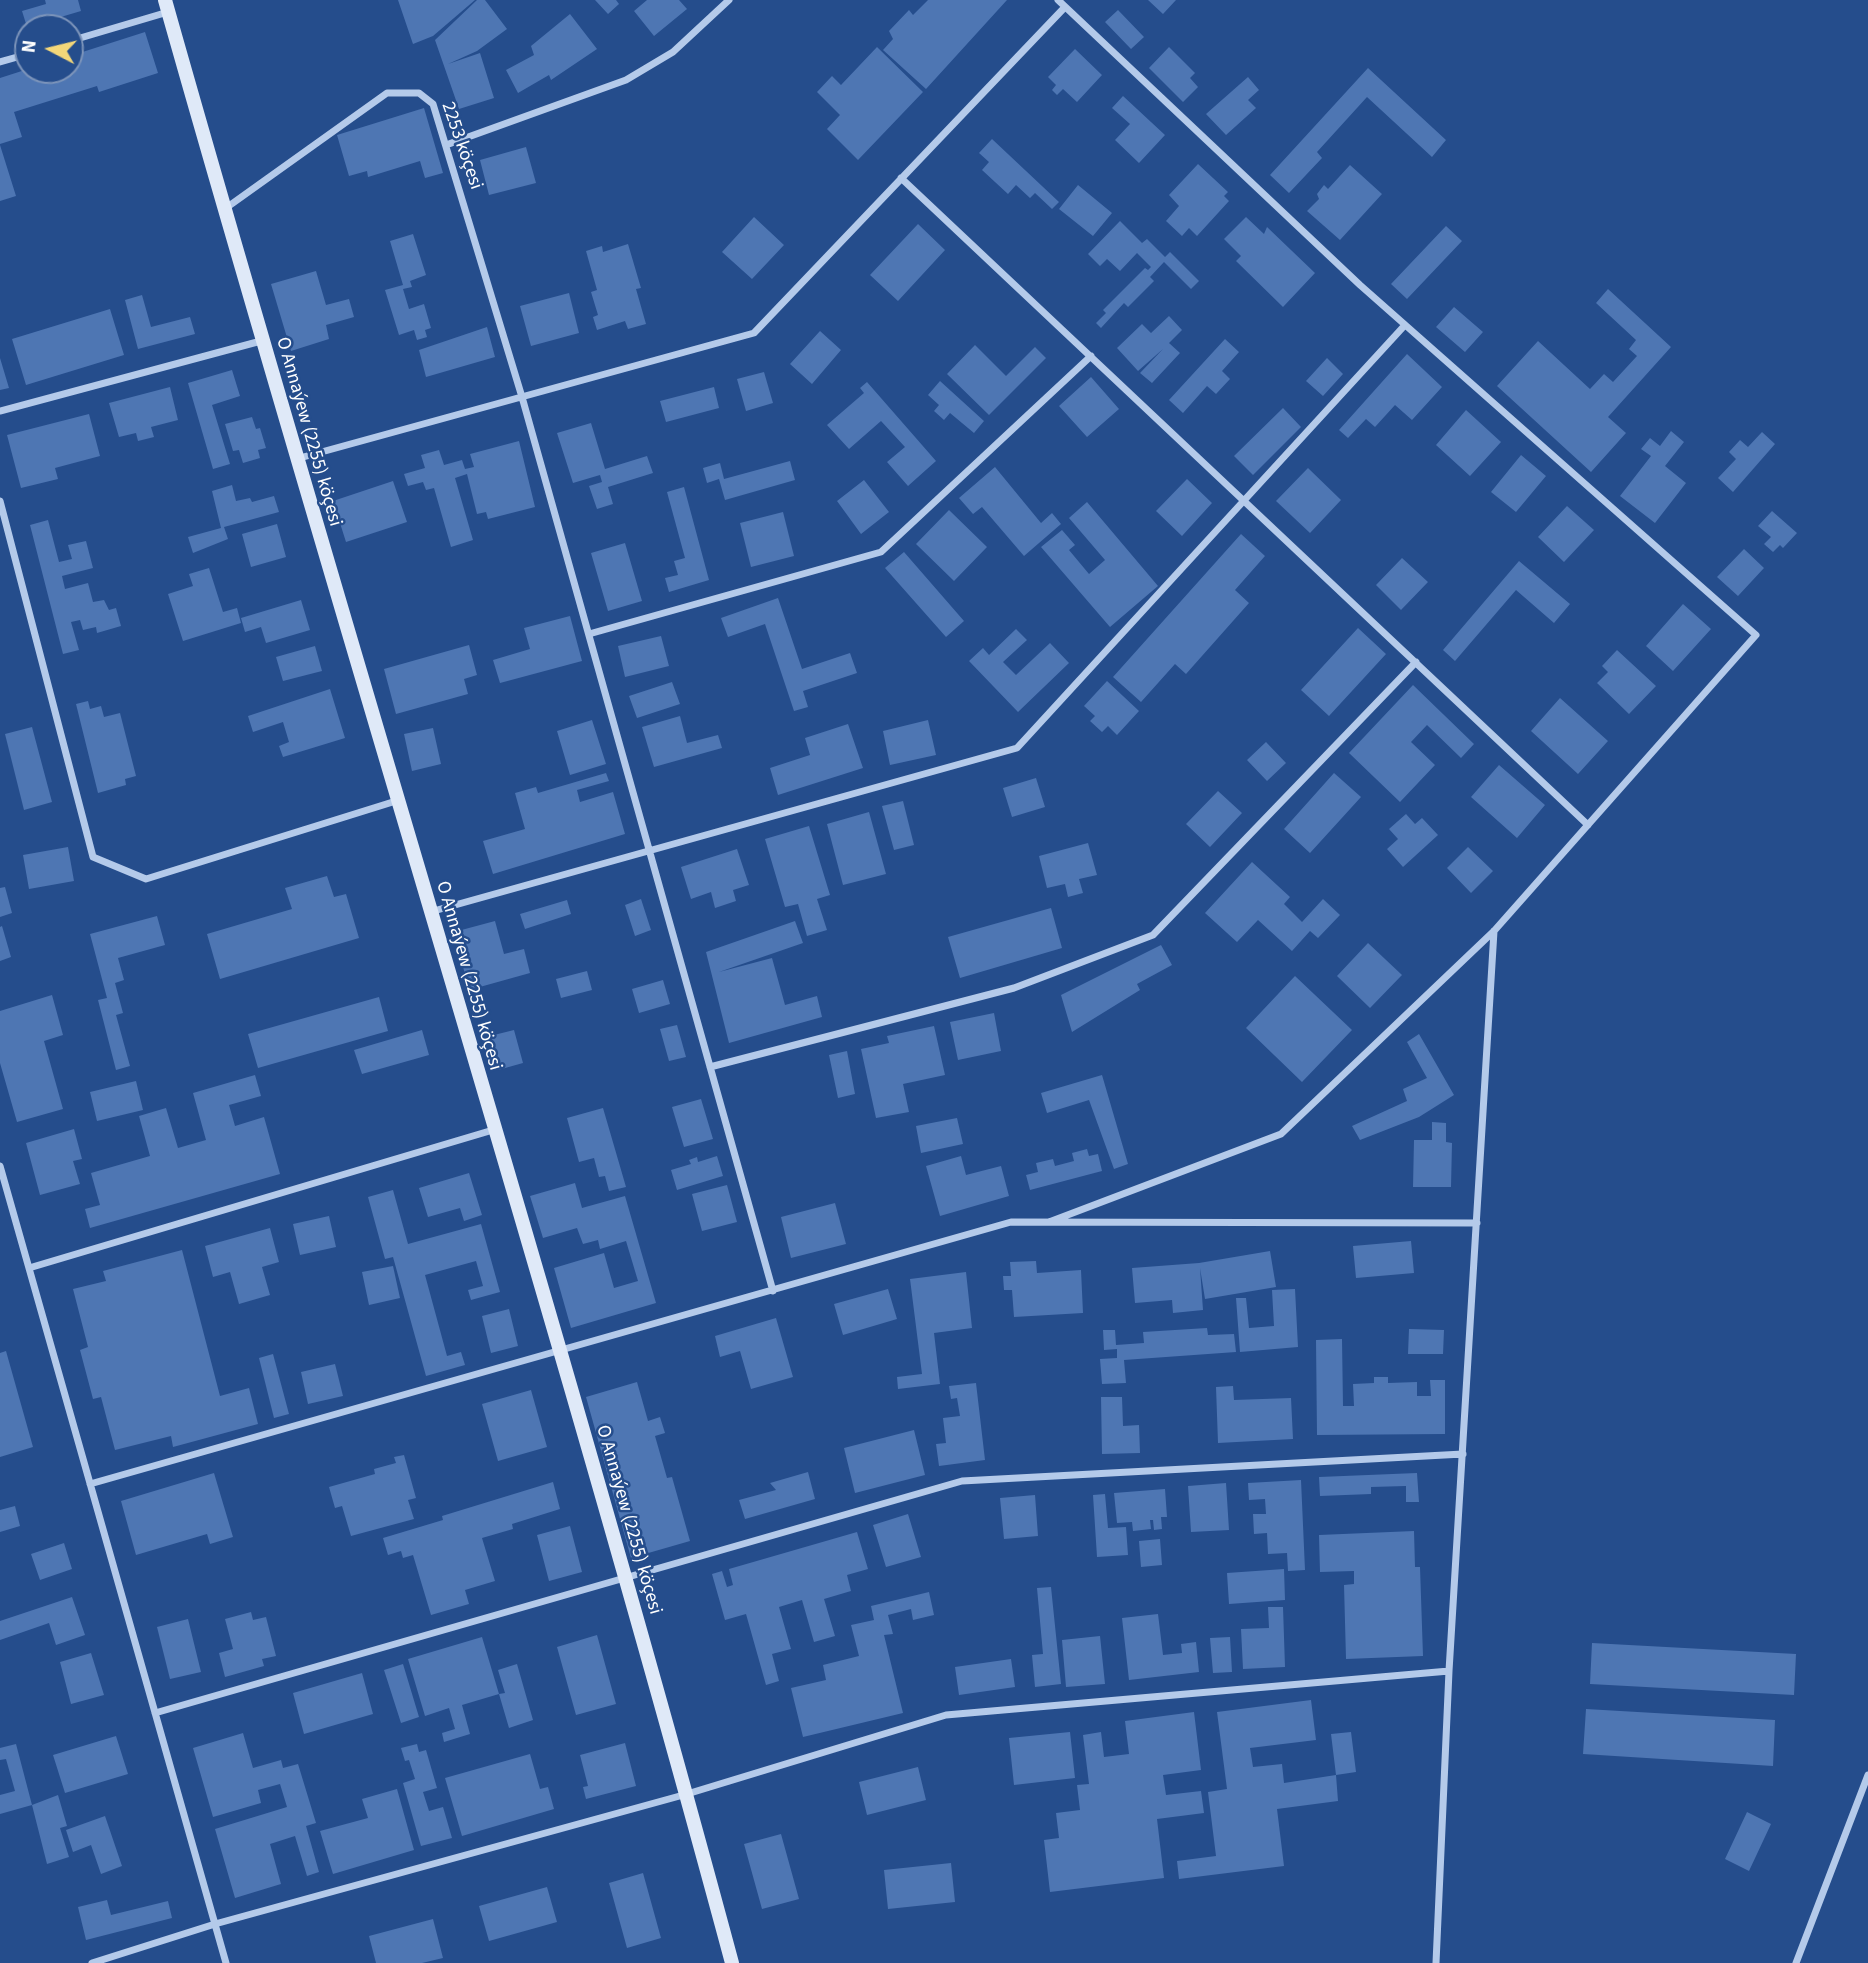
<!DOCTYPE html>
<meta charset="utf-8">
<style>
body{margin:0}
#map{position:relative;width:1868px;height:1963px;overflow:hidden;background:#254d8c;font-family:"Source Sans 3",sans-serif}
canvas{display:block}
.north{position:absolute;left:14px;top:14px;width:70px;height:70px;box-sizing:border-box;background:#254d8c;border:2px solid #7c94ba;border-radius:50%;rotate:277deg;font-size:19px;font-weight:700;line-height:28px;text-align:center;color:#fff}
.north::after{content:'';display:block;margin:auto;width:24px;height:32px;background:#f4d779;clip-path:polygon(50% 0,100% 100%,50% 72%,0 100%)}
</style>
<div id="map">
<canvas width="1868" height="1963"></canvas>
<div class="north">N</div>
</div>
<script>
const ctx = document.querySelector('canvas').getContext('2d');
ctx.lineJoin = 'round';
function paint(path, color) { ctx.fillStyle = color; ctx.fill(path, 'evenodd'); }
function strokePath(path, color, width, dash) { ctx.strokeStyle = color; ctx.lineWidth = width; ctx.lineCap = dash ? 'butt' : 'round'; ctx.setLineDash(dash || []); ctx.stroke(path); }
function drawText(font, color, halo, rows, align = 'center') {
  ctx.font = font + ' "Source Sans 3",sans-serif'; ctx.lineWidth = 5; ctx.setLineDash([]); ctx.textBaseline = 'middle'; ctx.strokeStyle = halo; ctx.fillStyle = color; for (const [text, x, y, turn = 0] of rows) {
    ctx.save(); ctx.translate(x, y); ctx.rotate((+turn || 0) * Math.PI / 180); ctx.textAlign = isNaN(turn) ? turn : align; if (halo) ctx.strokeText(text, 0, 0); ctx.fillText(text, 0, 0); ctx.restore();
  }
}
paint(new Path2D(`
 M45,0H78L81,11L27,27L22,11L46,4Z
 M398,0H475L433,36L413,44Z
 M477,0H485L507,29L477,51L448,64L480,53L494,98L459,109L435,40Z
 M595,0H616L619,4L608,14Z
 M647,0H679L687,9L654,36L634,11Z
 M928,0H1007L926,89L883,50L893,39L889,31L909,10L913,15Z
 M1148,0H1176L1163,14Z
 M1118,10L1144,37L1131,49L1105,22Z
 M570,14L597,49L551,80L549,75L518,93L506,70L534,55L531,46Z
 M145,32L158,73L99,92L97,86L14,112L22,137L0,144V78L28,69L70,70V56Z
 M877,47L923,92L858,160L827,129L840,115L817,92L832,76L841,85Z
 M1169,47L1195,73L1190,78L1198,87L1183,102L1149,68Z
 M1075,49L1102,75L1077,102L1063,89L1057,95L1052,90L1056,85L1048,77Z
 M1368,68L1446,140L1432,157L1367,97L1317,152L1322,158L1289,193L1270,175Z
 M1248,77L1259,90L1248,100L1256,108L1226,135L1206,114Z
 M1123,96L1165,135L1139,163L1115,140L1130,124L1112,108Z
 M424,108L443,173L425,178L420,161L368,177L367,171L349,176L337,135Z
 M992,139L1059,202L1052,209L1035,193L1030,198L1016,185L1008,194L982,170L989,162L979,153Z
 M0,145L16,196L0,201Z
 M526,147L536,183L489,195L480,160Z
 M1198,164L1228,192L1224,196L1229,201L1197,236L1189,228L1182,236L1166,221L1179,206L1169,195Z
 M1350,165L1382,194L1340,240L1307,211L1319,199L1317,194L1324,185L1328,189Z
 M1078,185L1112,213L1093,236L1059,209Z
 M754,217L784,245L752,279L722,252Z
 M1246,217L1264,234L1267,227L1315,273L1283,307L1236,261L1241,256L1224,239Z
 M1120,221L1142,243L1147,239L1165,257L1170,252L1199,281L1191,289L1164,262L1150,277L1154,281L1128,307L1124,303L1101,328L1096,323L1106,313L1103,310L1145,268L1148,270L1151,267L1137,253L1120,271L1107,259L1100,266L1088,254Z
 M918,224L945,250L898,301L870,275Z
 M1446,226L1462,241L1407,299L1391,284Z
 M413,234L426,275L410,281L412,287L403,289L409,309L424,304L431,328L425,330L427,337L417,340L414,330L399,335L385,290L403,285L390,241Z
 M628,244L641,288L636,289L646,324L628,329L625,321L597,330L593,317L598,315L591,292L597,290L586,251L602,246L603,252Z
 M316,271L326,305L349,299L354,317L326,325L329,339L291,351L271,284Z
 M1608,289L1671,347L1608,417L1626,433L1591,472L1497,386L1538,341L1590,389L1604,374L1613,382L1637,356L1629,349L1636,340L1596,303Z
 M569,293L579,333L531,346L520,306Z
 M142,295L151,327L190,317L195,334L138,349L125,300Z
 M1454,307L1483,332L1465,352L1436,327Z
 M110,309L124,355L26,385L12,339Z
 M1169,316L1182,330L1169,343L1180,353L1152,383L1140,373L1163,349L1138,371L1117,348L1142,324L1151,333Z
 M487,327L495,357L426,377L419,350Z
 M820,331L841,350L812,384L790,364Z
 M1225,339L1239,352L1222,371L1230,379L1216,394L1207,386L1183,413L1169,400Z
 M975,345L1006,376L1035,347L1046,358L989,415L947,374Z
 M1407,354L1442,387L1412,420L1395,405L1375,427L1366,419L1348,438L1339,430Z
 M0,358L9,388L0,390Z
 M1327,358L1343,374L1323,396L1306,381Z
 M232,370L240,396L212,405L230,464L213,469L188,383Z
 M764,372L773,403L746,411L737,379Z
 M1091,377L1119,409L1087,437L1059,406Z
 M940,381L984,421L974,433L950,413L944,420L934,411L939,405L928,395Z
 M867,382L936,461L908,486L887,462L905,447L881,421L849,449L827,425L864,393L860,388Z
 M170,387L178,420L151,427L154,437L138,441L136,433L119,437L109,403Z
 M714,387L719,408L666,422L660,401Z
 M1283,408L1301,427L1253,475L1234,456Z
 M1466,410L1501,442L1470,476L1436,445Z
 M89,414L100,456L55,468L58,479L21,488L7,435Z
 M252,417L256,429L260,428L266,448L258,450L260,458L243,463L239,450L233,451L225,424Z
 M591,423L605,469L647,456L653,473L608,487L613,504L597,509L589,486L602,482L600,475L573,483L557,433Z
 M1671,431L1684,442L1665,466L1686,483L1655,523L1620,496L1651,456L1641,449L1650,438L1660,446Z
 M1762,432L1775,444L1733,492L1718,478L1736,459L1729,452L1740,440L1748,447Z
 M519,441L535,507L488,519L486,512L477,514L467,474L455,478L473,540L451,547L434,488L426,490L423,482L408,486L404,474L425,468L421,455L439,450L444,465L462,460L465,469L474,467L470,454Z
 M1521,455L1546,476L1516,512L1491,492Z
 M790,461L795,480L725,500L719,479L707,483L703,468L720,463L724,479Z
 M995,467L1041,523L1052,513L1061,524L1024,556L982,507L973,514L959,498Z
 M1308,468L1341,500L1310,533L1276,501Z
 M1187,479L1212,503L1182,536L1156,511Z
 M864,480L889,512L861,534L837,501Z
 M393,481L407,522L346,542L333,501Z
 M232,485L236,501L250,498L252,502L274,496L279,512L224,527L228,539L193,553L188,537L221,528L212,491Z
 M684,487L709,580L669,592L665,578L678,575L674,561L685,558L667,492Z
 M1087,502L1158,586L1110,627L1041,547L1062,530L1075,545L1069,550L1089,574L1105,560L1069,518Z
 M1567,506L1594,530L1564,562L1538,537Z
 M949,510L987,547L954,581L916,544Z
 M1772,511L1797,533L1783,548L1780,545L1773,552L1764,544L1771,537L1758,526Z
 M783,512L794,556L751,567L740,523Z
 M48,520L59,562L72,559L68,545L86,541L93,568L62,576L65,589L88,583L93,602L104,600L109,610L116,608L121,626L97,633L96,627L83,630L80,620L71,622L79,650L63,654L30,525Z
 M277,524L286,557L251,567L242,534Z
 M1241,534L1265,556L1235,590L1249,603L1186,674L1175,664L1141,702L1113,677Z
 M625,543L642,601L608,611L591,553Z
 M1744,549L1764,568L1738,596L1717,577Z
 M904,552L964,621L946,637L885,568Z
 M1402,558L1428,582L1401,610L1376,585Z
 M1519,561L1570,604L1554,623L1516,590L1455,661L1443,650Z
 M209,568L223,612L237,608L241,623L183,641L168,594L193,586L189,574Z
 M778,598L802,669L850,653L857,673L803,691L808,707L794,711L765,624L728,637L721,618Z
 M301,600L310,630L266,643L261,627L245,632L241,618Z
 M1683,604L1711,629L1673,671L1646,646Z
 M570,616L582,661L500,683L493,660L530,649L524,628Z
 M1358,628L1386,654L1329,716L1301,690Z
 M1016,629L1027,640L1003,662L1016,675L1050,643L1069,663L1018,712L969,661L983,648L989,655Z
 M661,636L669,666L625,677L618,646Z
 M469,645L477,675L464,679L468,694L396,714L384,669Z
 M315,646L322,671L283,681L276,657Z
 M1617,650L1656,686L1629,714L1597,683L1608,672L1602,666Z
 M1107,681L1139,711L1117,735L1108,726L1102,732L1090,721L1095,716L1084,706Z
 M672,682L680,704L637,718L629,696Z
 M1413,685L1474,744L1461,758L1427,725L1411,742L1435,765L1400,802L1349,753Z
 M330,689L345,738L283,757L279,746L289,742L283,722L253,732L248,716Z
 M1560,698L1608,741L1578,774L1531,731Z
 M88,701L90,709L101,706L104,717L120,713L136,776L125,779L126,785L98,793L76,704Z
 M680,716L687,743L718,735L722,748L654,767L642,727Z
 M592,720L606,764L570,775L557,731Z
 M928,720L936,755L890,765L883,731Z
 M848,724L863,768L778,795L770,768L810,755L805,738Z
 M32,727L52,802L24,810L5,734Z
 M433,728L441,764L412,771L404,734Z
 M1266,742L1286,763L1267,781L1247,760Z
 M1499,765L1545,805L1517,838L1471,797Z
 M606,773L609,781L577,790L580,802L613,792L625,834L493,874L483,841L525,829L515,793L536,787L538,793Z
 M1334,773L1361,797L1310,853L1284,829Z
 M1036,778L1045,807L1012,817L1003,788Z
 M1218,791L1242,813L1210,847L1186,824Z
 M903,801L914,845L894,850L882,806Z
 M869,812L886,874L843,885L827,824Z
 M1406,814L1415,824L1422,818L1438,835L1403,867L1387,849L1398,839L1389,829Z
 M809,826L830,895L817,899L827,930L807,936L798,904L785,907L765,839Z
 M1088,843L1097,875L1079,879L1083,893L1068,897L1065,884L1047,888L1039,856Z
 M68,847L74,881L29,889L23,855Z
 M1468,847L1493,871L1471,893L1447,868Z
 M737,849L749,885L733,890L736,901L715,908L711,892L691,899L681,867Z
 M1252,862L1290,897L1284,904L1302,922L1323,899L1340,915L1318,938L1310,931L1292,951L1258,920L1237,942L1205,913Z
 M327,876L334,897L346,894L359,938L220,979L207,934L292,909L285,888Z
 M5,887L12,913L0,917V888Z
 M641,899L651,930L635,936L625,905Z
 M567,900L571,914L525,929L520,914Z
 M1051,908L1062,948L960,978L948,937Z
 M157,916L165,945L118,958L124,980L115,983L123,1013L116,1015L130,1066L116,1070L98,1000L107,998L90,934Z
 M495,921L504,954L524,949L530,973L469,990L454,932Z
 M795,921L803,943L719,972L772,958L785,1005L817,996L822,1017L729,1043L706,952Z
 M2,926L11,957L0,961V927Z
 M1368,943L1402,975L1370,1008L1337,976Z
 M1161,945L1172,965L1137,984L1140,990L1072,1032L1061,995Z
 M587,971L592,990L561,998L556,979Z
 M1295,976L1352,1030L1302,1082L1246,1028Z
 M663,980L670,1004L639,1013L632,989Z
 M52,995L63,1035L44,1041L63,1109L17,1122L0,1063V1011Z
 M379,997L388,1031L258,1068L248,1034Z
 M994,1013L1001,1051L958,1060L950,1022Z
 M677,1025L686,1057L669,1061L660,1029Z
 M934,1026L945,1075L903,1084L909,1112L876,1118L861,1049L889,1043L887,1036Z
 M422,1030L429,1055L362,1074L354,1050Z
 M514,1030L523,1063L498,1070L490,1036Z
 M1419,1034L1454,1095L1419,1117L1360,1140L1352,1126L1407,1101L1403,1089L1427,1078L1407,1042Z
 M847,1051L855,1094L838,1098L829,1055Z
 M255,1075L261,1096L229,1105L235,1126L264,1117L280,1174L90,1228L85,1209L100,1205L91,1173L150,1156L139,1116L166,1108L178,1148L206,1140L193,1093Z
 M1102,1075L1128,1164L1114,1169L1089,1100L1047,1113L1041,1093Z
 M136,1081L143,1110L97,1121L90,1092Z
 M701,1099L713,1139L684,1147L672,1107Z
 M603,1108L626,1187L609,1191L605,1176L599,1177L594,1158L579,1162L567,1118Z
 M957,1118L963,1144L921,1153L916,1126Z
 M1432,1122L1446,1123V1142L1452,1143L1451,1187H1413L1414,1140H1432Z
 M74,1129L82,1159L73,1161L80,1184L40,1195L26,1143Z
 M1087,1149L1089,1156L1098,1154L1102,1171L1030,1190L1026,1175L1038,1172L1036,1163L1053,1159L1055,1166L1074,1161L1072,1153Z
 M717,1156L723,1176L677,1190L671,1170L691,1164L689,1160L697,1157L698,1162Z
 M961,1156L966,1175L1001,1166L1009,1196L940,1216L926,1166Z
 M469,1173L482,1215L464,1221L460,1208L428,1217L419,1188Z
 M575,1183L582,1208L625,1196L656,1303L571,1328L554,1268L604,1253L614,1288L638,1281L626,1241L600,1249L598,1240L583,1244L577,1228L543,1238L530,1196Z
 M727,1185L737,1222L702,1231L692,1194Z
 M393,1190L408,1244L481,1224L500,1292L471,1300L468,1290L483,1286L476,1261L425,1275L447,1356L461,1352L465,1365L426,1376L393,1257L385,1259L368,1197Z
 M835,1203L846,1244L791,1258L781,1217Z
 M329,1216L336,1247L300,1255L293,1224Z
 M270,1228L279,1262L262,1267L270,1295L239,1304L230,1272L213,1277L205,1246Z
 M1411,1241L1414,1273L1356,1278L1353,1246Z
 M182,1250L220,1396L249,1388L258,1424L173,1447L171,1436L115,1450L101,1397L93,1399L80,1350L88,1347L73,1289L106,1281L103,1271Z
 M1270,1251L1276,1287L1205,1299L1200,1268L1203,1310L1173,1313L1172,1300L1135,1303L1132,1268L1199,1263Z
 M1036,1261L1037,1273L1081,1270L1083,1313L1014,1317L1012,1290H1004L1003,1276H1011L1010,1262Z
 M393,1266L400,1298L369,1305L362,1272Z
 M966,1272L972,1328L934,1333L940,1384L898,1389L897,1377L922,1374L910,1279Z
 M888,1289L897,1319L843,1335L834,1304Z
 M1295,1289L1298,1347L1240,1352L1236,1298H1246L1249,1328L1274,1326L1272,1290Z
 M509,1309L518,1346L491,1353L482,1316Z
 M776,1318L793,1377L751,1389L740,1351L720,1357L715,1336Z
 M1207,1328L1208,1335L1234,1334L1236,1352L1124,1360L1126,1383L1102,1384L1100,1359L1117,1358V1349L1104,1350L1103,1330H1115L1116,1345L1144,1343L1143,1332Z
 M1409,1329L1444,1330L1443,1354H1408Z
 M1342,1339L1343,1406H1354L1353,1384L1374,1383V1377H1388V1383L1417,1382V1396H1431L1430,1380H1445V1434L1317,1435L1316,1340Z
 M6,1351L33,1447L0,1457V1353Z
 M273,1354L289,1414L274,1418L259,1358Z
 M335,1364L343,1396L308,1404L301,1372Z
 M637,1382L648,1421L660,1417L665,1433L655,1436L667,1478L672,1477L690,1541L631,1558L586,1397Z
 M976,1383L985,1460L939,1466L936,1444L946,1443L943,1418L960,1416L957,1398L951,1399L949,1386Z
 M1233,1386L1234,1400L1291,1398L1293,1439L1218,1443L1216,1387Z
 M531,1390L547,1447L498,1461L482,1404Z
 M1101,1397H1122L1123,1426L1139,1425L1140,1453L1102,1454Z
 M914,1430L925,1475L855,1493L844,1448Z
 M404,1455L416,1498L408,1500L414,1519L351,1536L342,1506L335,1508L329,1487L375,1474L374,1469L396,1463L394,1457Z
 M808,1472L815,1499L745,1519L739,1500L776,1490L770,1483Z
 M214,1473L233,1537L210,1544L207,1534L136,1555L121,1501Z
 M1417,1473L1419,1502H1406V1486L1371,1487V1494L1320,1496L1319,1477Z
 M1301,1480L1305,1570L1288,1571L1287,1553L1268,1554L1267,1533L1254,1534L1253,1514H1266L1265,1499L1249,1500L1248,1483Z
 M553,1482L560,1509L512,1524L513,1529L482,1538L495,1581L465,1590L469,1604L431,1615L413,1555L403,1558L401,1551L388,1555L383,1538L443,1520L442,1516Z
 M1226,1483L1229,1530L1191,1532L1188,1486Z
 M1165,1489L1167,1517H1161L1162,1529L1154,1530L1153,1520H1150L1151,1529L1133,1531L1132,1522L1117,1523L1114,1493Z
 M1105,1494L1108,1528L1126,1527L1128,1555L1097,1557L1093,1495Z
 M1035,1495L1038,1536L1004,1539L1000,1498Z
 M15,1506L20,1526L0,1532V1510Z
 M908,1514L921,1557L886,1567L873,1525Z
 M570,1526L582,1572L549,1581L537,1535Z
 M1414,1531L1415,1567H1420L1423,1656L1346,1659L1344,1585L1354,1584V1571L1320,1572L1319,1535Z
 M857,1532L868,1569L847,1575L851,1591L824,1599L835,1636L814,1642L802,1600L779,1607L791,1649L772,1654L779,1681L766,1685L746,1614L725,1620L712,1574L722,1571L727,1587L733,1585L729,1569Z
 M1160,1539L1162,1565L1141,1567L1139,1541Z
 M64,1543L72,1569L40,1580L31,1554Z
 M1284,1569L1285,1600L1229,1604L1227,1573Z
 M1051,1587L1061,1684L1035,1687L1032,1655L1043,1654L1037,1588Z
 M929,1592L934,1615L913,1620L911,1609L888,1615L893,1634L884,1635L903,1713L803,1737L791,1688L826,1680L823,1665L859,1656L851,1625L874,1620L871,1606Z
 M72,1597L85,1635L56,1645L49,1623L0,1640V1621Z
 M1268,1607H1283L1285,1667L1243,1669L1241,1629L1269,1628Z
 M251,1612L253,1620L266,1617L276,1656L262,1659L264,1666L225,1677L219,1653L233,1649L225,1619Z
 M1158,1614L1163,1655L1182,1653L1181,1644L1196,1642L1199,1672L1129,1680L1122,1618Z
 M188,1619L201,1672L170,1679L157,1627Z
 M597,1635L616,1704L576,1715L557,1647Z
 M1100,1636L1105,1684L1066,1687L1062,1640Z
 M482,1637L499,1694L462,1705L470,1734L444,1742L442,1733L455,1729L449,1708L425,1716L408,1659Z
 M1230,1637L1232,1672L1213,1673L1210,1638Z
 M1592,1643L1796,1654L1794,1695L1590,1684Z
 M91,1653L104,1695L71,1704L60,1662Z
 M1011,1659L1015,1687L959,1695L955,1667Z
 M403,1664L419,1717L401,1723L384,1670Z
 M517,1664L533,1720L509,1728L499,1694L505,1693L498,1670Z
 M362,1673L373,1714L304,1734L293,1693Z
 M1311,1700L1316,1740L1250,1748L1253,1767L1282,1764L1284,1783L1336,1775L1338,1801L1277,1809L1284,1866L1179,1879L1177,1861L1216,1856L1208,1792L1227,1789L1217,1712Z
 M1586,1709L1775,1720L1773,1766L1583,1754Z
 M1194,1712L1201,1770L1163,1775L1166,1795L1201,1791L1204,1813L1157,1819L1164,1878L1050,1892L1044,1840L1059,1838L1056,1813L1080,1810L1077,1785L1089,1784L1083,1735L1101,1732L1104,1757L1129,1754L1125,1721Z
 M1070,1732L1075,1778L1014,1785L1009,1738Z
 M1351,1732L1356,1772L1336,1775L1331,1734Z
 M243,1733L253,1768L281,1760L283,1768L298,1764L316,1823L306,1826L319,1872L307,1876L295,1836L270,1844L281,1884L235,1898L215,1829L287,1807L280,1784L258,1790L261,1803L213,1817L193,1748Z
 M116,1736L128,1774L65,1793L53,1755Z
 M625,1743L636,1786L586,1799L583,1787L588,1786L580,1755Z
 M16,1744L32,1805L0,1814V1795L15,1791L6,1759L0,1760V1748Z
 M417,1744L419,1752L426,1750L437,1788L423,1792L429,1811L443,1807L452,1838L421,1846L403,1783L415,1779L409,1760L405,1761L401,1748Z
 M530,1754L540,1789L548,1787L554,1809L462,1836L445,1778Z
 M918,1767L926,1800L867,1815L859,1782Z
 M397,1789L414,1850L333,1874L320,1831L368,1818L362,1799Z
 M58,1795L67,1826L60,1828L69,1857L47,1864L32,1805Z
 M1747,1812L1771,1824L1749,1871L1725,1859Z
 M105,1816L122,1866L101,1874L91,1845L73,1852L66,1830Z
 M781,1834L799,1899L762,1909L744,1844Z
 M951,1863L955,1902L888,1909L884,1870Z
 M643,1873L661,1938L627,1948L609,1883Z
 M547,1887L557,1922L489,1941L479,1906Z
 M107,1900L111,1915L168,1901L172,1918L86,1940L78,1907Z
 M433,1919L443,1958L422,1963H376L369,1936Z`), '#4e76b3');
strokePath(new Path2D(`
 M70,41L168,12
 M0,62L28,54
 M446,145L626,80L673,52L729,0
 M901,178L1588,825
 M226,208L387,93H419L433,104L522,397L773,1291
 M0,411L261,341
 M296,459L754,333L1065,7
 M0,501L93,857L146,879L396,801
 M589,634L881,552L1091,356
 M430,912L1017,748L1405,325
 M710,1067L1014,988L1153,935L1416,662
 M0,1166L226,1963
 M1049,1222L1281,1134L1494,931L1756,635L1360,285L1058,0
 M29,1268L493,1130
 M90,1484L1011,1222L1477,1223
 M155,1713L962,1481L1463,1454
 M92,1963L215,1924L687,1794L946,1715L1449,1671
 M1436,1963L1449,1671L1494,931
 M1796,1963L1868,1775`), '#b4caea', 7);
strokePath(new Path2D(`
 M165,0C350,655 555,1305 732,1963`), '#dfe9f8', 14);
drawText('19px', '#fff', '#254d8c', [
 ["2253 köçesi",461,146,71],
 ["O Annaýew (2255) köçesi",308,432,74],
 ["O Annaýew (2255) köçesi",468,976,74],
 ["O Annaýew (2255) köçesi",628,1520,74]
]);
</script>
